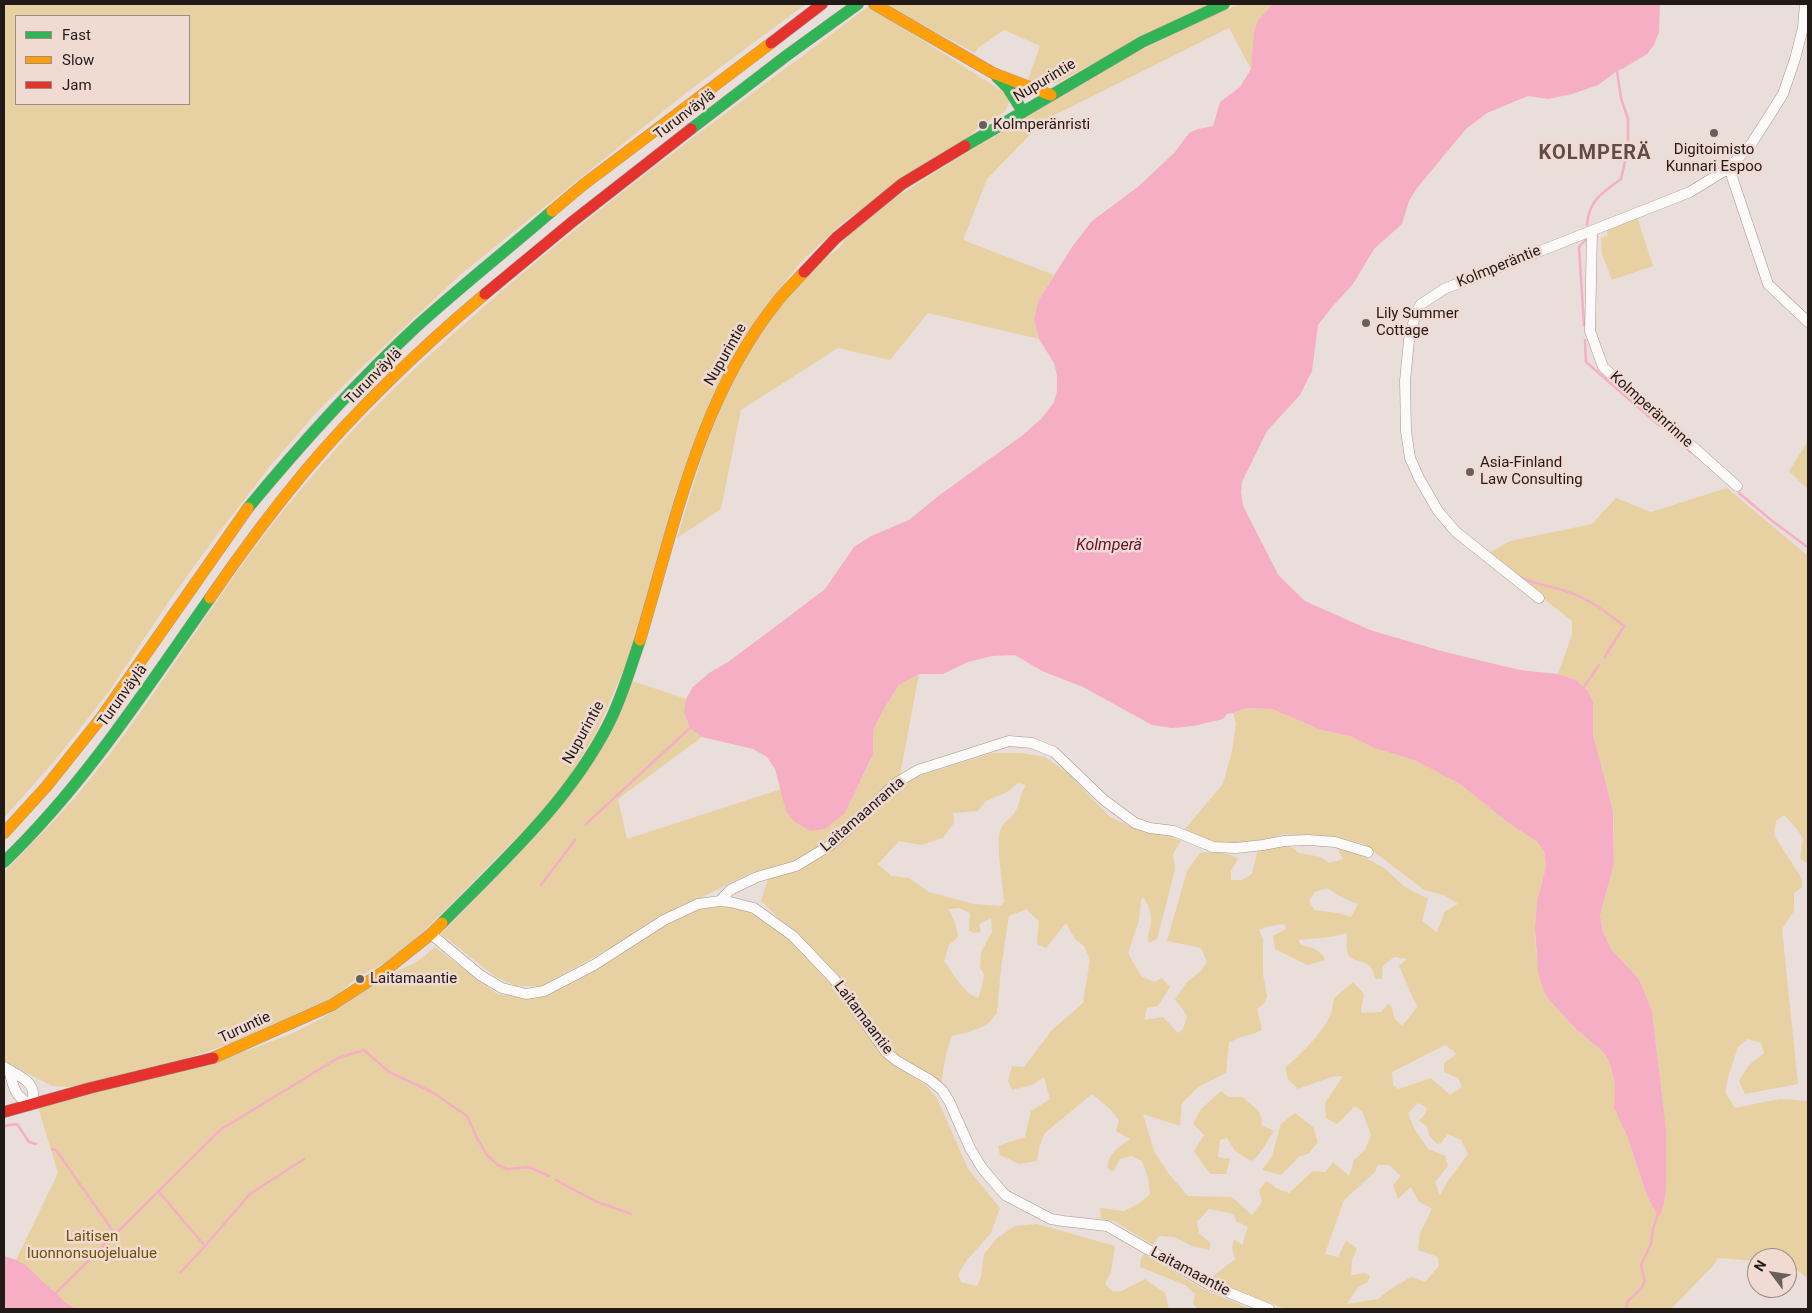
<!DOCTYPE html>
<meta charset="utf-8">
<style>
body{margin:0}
#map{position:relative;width:1812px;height:1313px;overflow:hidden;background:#e9ded9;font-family:Roboto,sans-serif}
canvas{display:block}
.frame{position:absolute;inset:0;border:5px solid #221a17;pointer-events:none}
.legend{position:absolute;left:15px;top:15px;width:175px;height:90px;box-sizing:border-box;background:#f0dad2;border:1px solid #9e8d87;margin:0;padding:6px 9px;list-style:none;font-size:15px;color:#221a17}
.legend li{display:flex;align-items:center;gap:10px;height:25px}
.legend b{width:25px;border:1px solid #9e8d87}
.north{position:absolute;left:1747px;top:1248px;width:50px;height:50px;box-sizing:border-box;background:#f0dad2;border:1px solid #9e8d87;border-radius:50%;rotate:301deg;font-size:14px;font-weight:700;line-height:20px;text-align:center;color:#221a17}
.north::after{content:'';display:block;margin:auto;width:18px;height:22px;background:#685f5b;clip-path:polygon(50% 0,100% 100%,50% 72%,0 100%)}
</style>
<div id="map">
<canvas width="1812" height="1313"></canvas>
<div class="frame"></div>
<ul class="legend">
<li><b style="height:6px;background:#30b455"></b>Fast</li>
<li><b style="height:6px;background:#ff9f0a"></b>Slow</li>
<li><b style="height:6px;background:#e5322d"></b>Jam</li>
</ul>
<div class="north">N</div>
</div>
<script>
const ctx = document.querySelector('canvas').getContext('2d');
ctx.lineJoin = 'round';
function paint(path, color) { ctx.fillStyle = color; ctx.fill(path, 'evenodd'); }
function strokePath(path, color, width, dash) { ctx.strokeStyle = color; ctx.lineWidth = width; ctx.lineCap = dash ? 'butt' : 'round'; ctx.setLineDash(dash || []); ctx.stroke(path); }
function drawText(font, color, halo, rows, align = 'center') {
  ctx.font = font + ' Roboto,sans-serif'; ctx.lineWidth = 5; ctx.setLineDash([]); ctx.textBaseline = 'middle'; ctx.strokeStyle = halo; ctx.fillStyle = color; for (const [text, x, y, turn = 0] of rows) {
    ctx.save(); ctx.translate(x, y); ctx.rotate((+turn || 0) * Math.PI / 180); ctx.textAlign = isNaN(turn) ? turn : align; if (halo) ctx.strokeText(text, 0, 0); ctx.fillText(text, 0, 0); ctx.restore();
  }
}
paint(new Path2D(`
 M4,4H806L687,92L460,275L363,366L316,413L271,465L220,531L169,601L110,690L57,758L4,818ZM16,16H189V104H16Z
 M883,4H1211L1133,42L1057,83L1039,84L1027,83L1040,46L1004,30L978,48L975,53Z
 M1241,4H1273L1258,20L1251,69L1229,28L1043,121L987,179L963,240L1054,275L1038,301L1034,319L1039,339L928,313L890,360L838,348L741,410L721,509L677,538L704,450L726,395L754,343L784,302L816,264L838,249L856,226L893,199L958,158L1137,52L1219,12Z
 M869,6L1007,94L1009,102L1007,108L1003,113L979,127L962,143L871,202L840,225L800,263L763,310L736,351L625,667L596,733L570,776L540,814L424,931L390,961L358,977L332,999L262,1033L182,1060L70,1087L52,1086L4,1061V872C34,841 65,811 92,777C155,698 207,610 268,530C292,499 318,469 344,440C383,397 426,358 469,320C595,207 733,108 869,6Z
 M1637,217L1653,266L1612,280L1602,254L1601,238L1608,236L1606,229Z
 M1808,441V490L1789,471Z
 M1727,488L1808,556V864L1800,858L1803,839L1797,829L1784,815L1776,821L1774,835L1802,879V887L1794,893V911L1782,929L1798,1084L1745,1094L1739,1081L1749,1065L1764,1053L1761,1043L1748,1039L1738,1047L1729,1074L1725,1092L1735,1108L1780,1099L1808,1101V1279L1791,1265L1787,1264V1258H1757V1261L1718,1258L1712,1267L1671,1309H1285L1227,1286L1212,1277L1235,1259L1232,1248L1234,1239L1242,1245L1248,1227L1236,1221L1234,1214L1209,1209L1197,1222L1199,1233L1211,1244L1209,1250L1192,1246L1175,1237L1159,1236L1153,1245L1114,1221L1101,1219L1100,1208L1124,1211L1138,1204L1150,1194L1148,1177L1142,1161L1132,1156L1120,1159L1113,1172L1108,1169C1106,1155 1120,1146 1130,1139L1116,1131L1119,1120L1110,1109L1092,1094L1045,1133L1039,1147L1037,1161L1019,1164L1000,1155L998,1146L1025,1137L1031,1111L1050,1099L1044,1077L1032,1085L1012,1090L1008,1081L1012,1066L1024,1067L1052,1030L1083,1003L1090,959L1084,946L1075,939L1066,923L1046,948L1037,944L1039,921L1026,909L1009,916L1001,968L997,1013L987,1025L969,1032L952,1036L946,1054L941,1084L898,1057L834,972L761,901L768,879L797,869L899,782L992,753H1021L1045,757L1068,773L1110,817L1142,831L1168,835L1181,841L1173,854L1175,870L1157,939L1149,943C1146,936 1150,931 1151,924C1152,914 1149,905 1143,897L1141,900L1139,920L1128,953L1141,976L1154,982L1162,978L1170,987L1158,1006L1147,1008L1144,1020L1163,1017L1178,1033L1183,1029L1187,1016L1175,999L1187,982L1201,971L1207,962L1201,948L1167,941L1187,871L1200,853C1213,852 1227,851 1238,859L1231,871V880H1242L1252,874L1258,849L1287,844L1299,853L1321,857L1329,863L1343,859L1336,846L1357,853L1384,868L1405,887L1428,899L1422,921L1437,932L1445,911L1458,904L1444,895L1424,890L1364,844L1330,836H1303L1284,834L1261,841L1237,844L1212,842L1184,830L1223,784L1232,751L1236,723L1233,713L1246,708L1272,709L1321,730L1350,736L1374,748L1414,760L1460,784L1507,822L1537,842L1544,851L1546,867L1537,901L1535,928L1536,951L1542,987L1549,1000L1576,1029L1603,1052L1609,1061L1615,1083L1614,1108L1627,1136L1646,1193L1664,1204L1666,1129L1652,1012L1639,979L1611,949L1603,932L1600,915L1614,864V824L1613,811L1593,734V702L1588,691L1576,680L1558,674L1572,635V621L1487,554L1510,541L1592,524L1616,498L1651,512ZM1018,783L1026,785C1020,794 1020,805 1014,814C1010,819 1004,822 1001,828C995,843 1003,883 1004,902L1000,906L974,904L929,892L909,878L891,876L878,864L899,841L921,845L943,838L954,823L953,813L978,811L986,801L1007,792ZM1327,888L1343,898L1358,904L1351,917L1338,913L1314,910L1309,901L1315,892ZM959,908L970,913L969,930L973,933L981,932L979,924L991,918L992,932L981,952L980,968L984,974L982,987L978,998C964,994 953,973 944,961L949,945L958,937C958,928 952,918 949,909ZM1285,924L1286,929L1273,936L1275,949L1307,965L1325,960C1322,950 1311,947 1301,945L1298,940L1331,937L1347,933C1347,938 1346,945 1347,950C1349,968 1371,952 1375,979H1382L1383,966L1394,957L1407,959L1399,966L1417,1007L1402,1026L1395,1019L1391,1006L1388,1004L1381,1012L1362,1013L1361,1011L1364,994L1353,982L1334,998C1333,1003 1333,1009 1331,1014C1321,1035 1302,1053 1285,1068L1288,1079L1298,1089L1331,1077L1343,1076L1325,1103L1326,1118L1337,1124L1355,1106L1362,1111L1371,1135L1365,1150L1354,1160L1349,1176L1333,1162L1326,1172L1313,1171L1289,1193L1276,1188L1267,1181L1259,1190L1262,1202L1252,1215L1232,1197L1188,1196L1168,1173L1154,1151L1143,1114L1180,1126L1182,1103L1198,1087L1226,1073L1229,1043C1240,1035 1251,1036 1262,1030L1257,1009L1264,1004L1267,996L1263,974V939L1259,930L1270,926ZM1445,1045L1457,1054L1444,1063V1072L1458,1078L1462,1087L1450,1095L1431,1078L1398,1089L1393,1085L1392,1072ZM1418,1103L1427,1108L1425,1114L1419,1121L1427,1126L1429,1136L1437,1144L1441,1143L1448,1134L1461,1140L1468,1154L1448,1181L1440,1195L1435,1182L1448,1166L1445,1156L1428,1149L1414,1128L1408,1113ZM1378,1165H1389L1401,1176L1393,1185L1398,1199L1411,1187L1418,1201L1432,1209L1420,1233L1418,1250L1438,1257L1439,1266L1425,1282L1411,1277L1392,1288L1378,1299L1347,1304L1358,1287L1368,1282L1370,1276L1365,1273L1351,1275L1352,1261L1357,1248L1346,1241L1338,1257L1325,1254L1344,1200L1375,1172Z
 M919,674L900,775L826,845L794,863L753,872L704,896L542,986H516L496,977L441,934L540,832L633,681L686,699C683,719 686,725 702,737L618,799L627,839L781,789L786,811L845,813L873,756V730L885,707L899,685Z
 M721,904L740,908L756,914L790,940L821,971L888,1060L927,1086L937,1098L968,1169L1000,1208L991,1233L967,1260L958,1274L961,1282L977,1286L981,1277L984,1254L997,1238L1015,1226L1037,1224L1115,1246L1111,1272L1105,1284L1113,1292L1122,1291L1145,1279L1165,1293L1169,1309H76L54,1295L14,1264L58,1173L38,1107L179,1072L257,1047L295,1032L324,1017L395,972L417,962L435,947L497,994L526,997L547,995L601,967L650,933L683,914L702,906Z
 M1221,1091L1229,1097H1242L1258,1110L1262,1119L1261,1125L1274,1131C1266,1141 1262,1155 1251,1161L1235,1151L1227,1138L1220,1140L1218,1157L1230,1159L1226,1174H1210L1194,1151L1204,1135L1193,1124L1201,1109Z
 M1295,1113L1313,1127L1318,1142L1308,1154L1300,1156L1281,1175L1262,1170L1272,1156L1281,1124Z
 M1144,1254L1205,1290L1251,1309H1198L1193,1304L1195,1294L1185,1285L1140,1267L1141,1258Z`), '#e7d1a2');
paint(new Path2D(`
 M1273,4H1660L1659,32L1654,45L1647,54L1624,68L1617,71L1598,85L1572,94L1548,99L1528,96L1487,113L1466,129L1451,147L1417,188L1409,201L1402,224L1374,249L1353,284L1332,307L1318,325L1312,371L1300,395L1267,431L1242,482L1241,492L1243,506L1279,576L1305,601L1370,630L1445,652L1520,670L1558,674L1576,680L1588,691L1593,702V734L1613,811L1614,864L1600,915L1603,932L1611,949L1639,979L1652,1011L1666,1129V1188L1664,1204L1660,1215L1656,1213L1646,1193L1627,1136L1614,1108L1615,1083L1609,1061L1603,1052L1576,1029L1549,1000L1542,987L1538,971L1535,928L1537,901L1546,867L1544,851L1537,842L1507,822L1460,784L1414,760L1374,748L1350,736L1321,730L1272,709L1246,708L1233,713L1227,714L1223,719L1193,726L1172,728L1152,725L1083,687L1042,671L1015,655L992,656L968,662L943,674H919L899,685L885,707L873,730V755L845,813L825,829L810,831L795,822L786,811L775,769L767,757L753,749L702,737L690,728L684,713L686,699L693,687L709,673L728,662L779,624L825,589L854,547L871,536L909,520L941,494L1023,435L1042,418L1054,402L1057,391V375L1054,363L1039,339L1034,319L1038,301L1072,247L1092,221L1139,186L1175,152L1189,133L1198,129L1213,126L1220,102L1240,87L1251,69L1254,33L1258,20Z
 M4,1256L16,1260L24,1264L65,1302L76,1309H4Z`), '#f6aec5');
strokePath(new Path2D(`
 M1587,225C1589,200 1602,193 1621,179L1628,148V119L1621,98L1617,71
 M1584,325L1579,247L1587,238
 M1585,340L1586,362L1660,426
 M1672,435L1692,453
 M1739,493L1771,520L1806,546
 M1520,577C1535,585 1553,586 1568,592C1590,599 1606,612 1624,626L1604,658
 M1584,687L1599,665
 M586,824L690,728
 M541,885L575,840
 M4,1126L17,1124L29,1142L36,1144
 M52,1149L56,1150L115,1234
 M556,1180L595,1201L631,1214
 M158,1191L205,1246L181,1272
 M205,1246L250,1194L304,1159
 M55,1294L220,1130L338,1058L364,1050L389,1072L432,1092L467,1116L478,1140L487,1155L498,1165L507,1169L529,1167L549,1176
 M1626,1309L1628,1301L1641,1289L1645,1281L1641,1265L1651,1244L1653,1229L1658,1214`), '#f6aec5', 2.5);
const street = new Path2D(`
 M1729,168L1768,284L1808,322
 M1592,231L1590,331L1603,367L1737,486
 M1539,598L1456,532L1438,511L1419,478L1410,458L1406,431L1405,381L1409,340L1415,316L1420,305L1444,289L1690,192L1729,168L1752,143L1783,94L1795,59L1803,28L1805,4
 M720,901L730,890L757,877L796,866L829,846L854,824L896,783L918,770L1009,741L1032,743L1054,752L1104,800L1135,823L1150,828L1174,831L1213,847L1236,848L1263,845L1284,841L1308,840L1335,842L1368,852
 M431,934L480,975L502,988L526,994L544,991L594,965L664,920L698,904L720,901L730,902L754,908L793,936L834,979L886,1052L897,1061L930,1080L942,1090L949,1101L970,1148L982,1168L1005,1195L1051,1219L1063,1221L1107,1226L1208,1284L1269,1309
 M4,1067C13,1073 33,1080 33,1093C34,1096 32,1101 31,1105C14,1095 14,1089 9,1070`);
const fast = new Path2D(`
 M997,77L1008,88L1023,112
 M691,129L786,56L858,4
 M965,146L1142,42L1224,4
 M248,508C300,445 356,383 416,327C460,287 507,250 552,211
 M4,862C85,784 146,689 210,598
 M442,923C502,862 568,803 608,725C622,698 630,669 640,640`);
const slow = new Path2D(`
 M874,4L993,73L1051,95
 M552,211L583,185L771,43
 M210,598C240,554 272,511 306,470C360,406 421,348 485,294
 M640,640C675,524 699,400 776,303C784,292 795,282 804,272
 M4,833L46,787L101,718L248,508
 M213,1058L332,1005L386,970L431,934L442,923`);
const jam = new Path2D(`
 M771,43L822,4
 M804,272L836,238L902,184L965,146
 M485,294L572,222L691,129
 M4,1112L90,1088L213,1058`);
strokePath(street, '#a09793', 11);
strokePath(fast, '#a09793', 12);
strokePath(slow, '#a09793', 12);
strokePath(jam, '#a09793', 12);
strokePath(street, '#fcfaf9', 10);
strokePath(fast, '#30b455', 11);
strokePath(slow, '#ff9f0a', 11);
strokePath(jam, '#e5322d', 11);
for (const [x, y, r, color] of [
 [983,125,5,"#685f5b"],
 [1714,133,5,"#685f5b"],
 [1366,323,5,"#685f5b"],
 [1470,472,5,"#685f5b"],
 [360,979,5,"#685f5b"]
]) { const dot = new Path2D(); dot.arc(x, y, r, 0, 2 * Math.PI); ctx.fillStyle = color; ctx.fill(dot); strokePath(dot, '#f0dad2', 2); }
drawText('15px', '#221a17', '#f0dad2', [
 ["Nupurintie",1045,81,-31],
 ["Turunväylä",685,115,-37],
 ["Kolmperäntie",1499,267,-22],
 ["Nupurintie",726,355,-60],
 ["Turunväylä",374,377,-45],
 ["Kolmperänrinne",1651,410,42],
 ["Turunväylä",123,696,-54],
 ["Nupurintie",584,733,-61],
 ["Laitamaanranta",863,815,-41],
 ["Laitamaantie",863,1018,53],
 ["Turuntie",245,1028,-25],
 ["Laitamaantie",1190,1272,28]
]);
drawText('15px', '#221a17', '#f0dad2', [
 ["Kolmperänristi",993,125],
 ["Digitoimisto",1714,150,"center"],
 ["Kunnari Espoo",1714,167,"center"],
 ["Lily Summer",1376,314],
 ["Cottage",1376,331],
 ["Asia-Finland",1480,463],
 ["Law Consulting",1480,480],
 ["Laitamaantie",370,979]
], 'left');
drawText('15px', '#6c5401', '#f0dad2', [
 ["Laitisen",92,1237],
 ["luonnonsuojelualue",92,1254]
]);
drawText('italic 16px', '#640d37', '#f0dad2', [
 ["Kolmperä",1109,546]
]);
ctx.letterSpacing = '1px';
drawText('bold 20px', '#5f4d46', '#f0dad2', [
 ["KOLMPERÄ",1595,154]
]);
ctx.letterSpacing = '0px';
</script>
